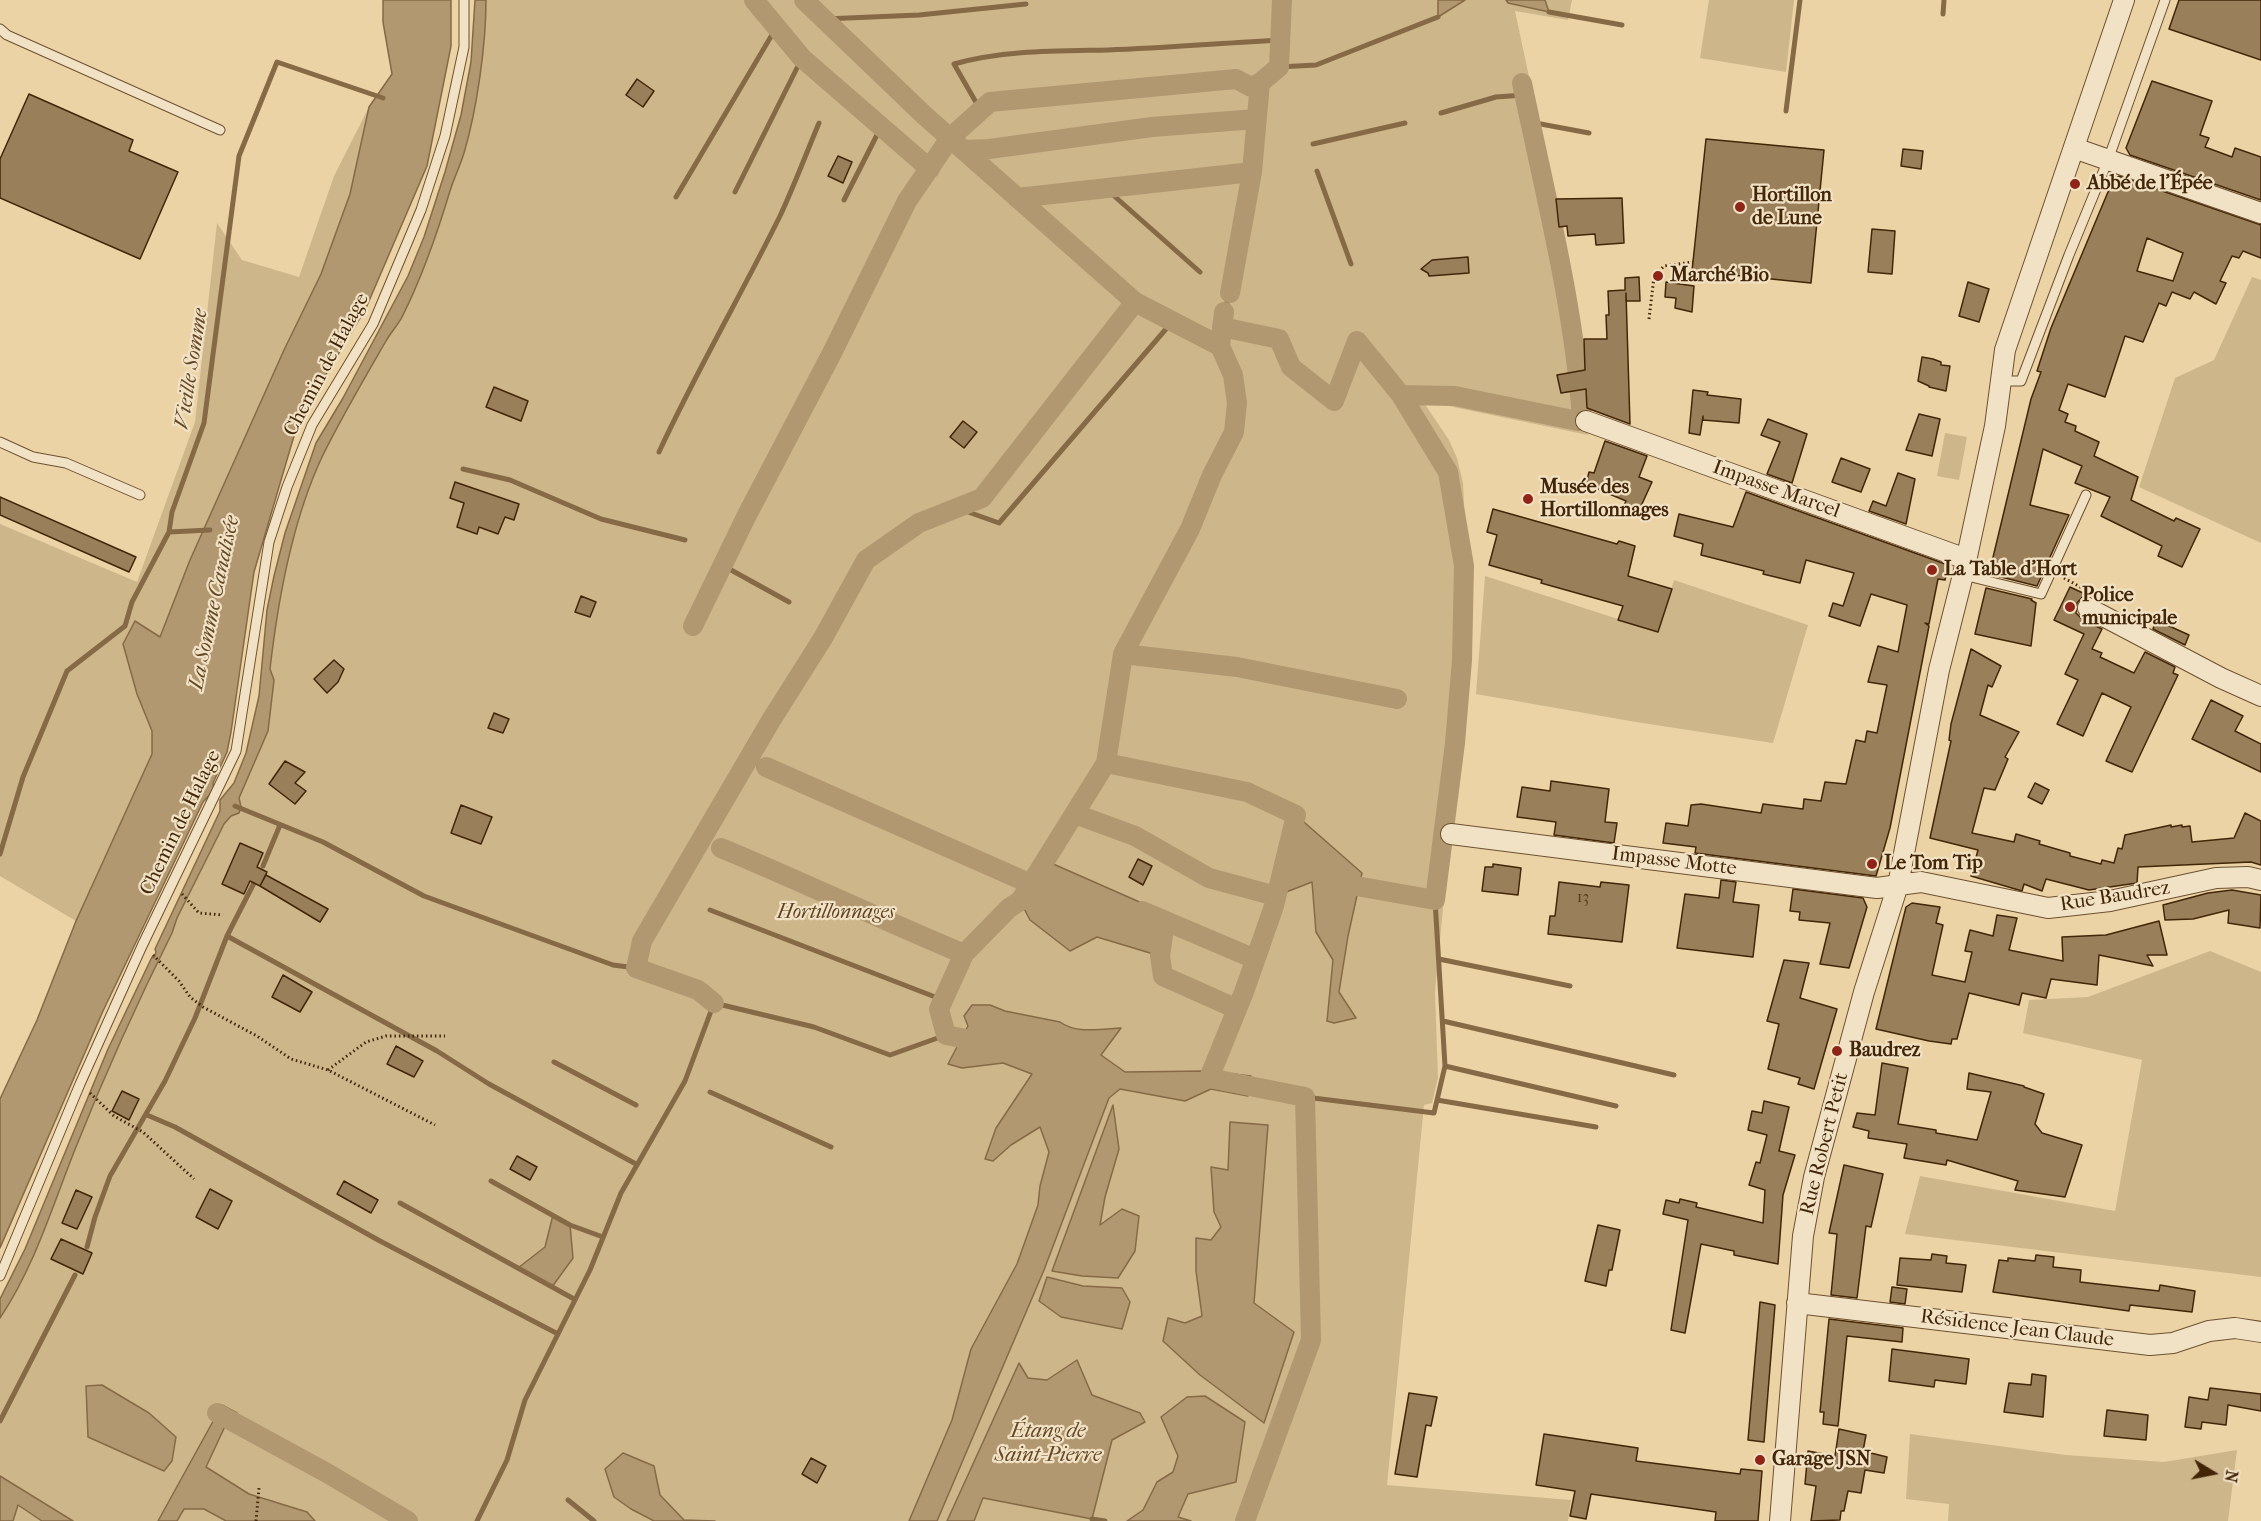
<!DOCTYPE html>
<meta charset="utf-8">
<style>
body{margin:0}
#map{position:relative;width:2261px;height:1521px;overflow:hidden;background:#ebd3a6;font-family:"IM FELL French Canon",serif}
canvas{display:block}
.north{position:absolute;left:2183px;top:1443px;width:60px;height:60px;-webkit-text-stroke:4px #f2e2c5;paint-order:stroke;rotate:100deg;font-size:16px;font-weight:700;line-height:24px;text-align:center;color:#432608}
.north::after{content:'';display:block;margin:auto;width:21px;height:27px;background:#432608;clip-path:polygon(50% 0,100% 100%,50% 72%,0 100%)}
</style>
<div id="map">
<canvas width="2261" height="1521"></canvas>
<div class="north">N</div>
</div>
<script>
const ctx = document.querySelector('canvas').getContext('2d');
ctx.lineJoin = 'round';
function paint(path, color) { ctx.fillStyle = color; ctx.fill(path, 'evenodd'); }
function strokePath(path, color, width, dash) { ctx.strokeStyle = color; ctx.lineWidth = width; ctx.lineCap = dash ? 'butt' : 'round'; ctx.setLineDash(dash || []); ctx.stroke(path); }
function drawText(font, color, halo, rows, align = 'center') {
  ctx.font = font + ' "IM FELL French Canon",serif'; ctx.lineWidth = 4.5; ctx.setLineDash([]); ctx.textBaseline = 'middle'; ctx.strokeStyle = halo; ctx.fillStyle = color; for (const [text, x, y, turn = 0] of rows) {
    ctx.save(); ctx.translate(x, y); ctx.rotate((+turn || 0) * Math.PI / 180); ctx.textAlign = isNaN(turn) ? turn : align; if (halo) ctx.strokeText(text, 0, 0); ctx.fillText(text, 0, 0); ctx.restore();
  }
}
paint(new Path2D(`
 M478,0H1572L1568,20L1515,11C1532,92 1550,172 1566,253C1577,314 1591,373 1588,435L1434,403H1424L1449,440L1457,458L1463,483L1467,559L1462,658L1449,846L1435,992L1438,1078L1432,1103L1424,1105L1387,1485L1571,1500L1568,1521H0V1312L102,1078L256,745L269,608L321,438L396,309L433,223L470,94Z
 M1709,0H1794L1786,72L1700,58Z
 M369,107L350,194L321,274L284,350L190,560L160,637L135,621L123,644L137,694L152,731V754L76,921L0,876V524L137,582L195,422L217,223L242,260L299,277L334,176Z
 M2252,277L2261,280V543L2139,487L2175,378L2214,360Z
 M1945,433L1967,437L1959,480L1937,476Z
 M1485,576L1658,632L1674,580L1808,625L1773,743L1636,722L1476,694Z
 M2210,951L2261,972V1277L1905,1234L1920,1176L2115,1211L2142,1060L2023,1033L2029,1000L2088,997Z
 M1910,1434L2066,1455L2164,1462L2237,1450L2228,1521H1948L1949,1504L1906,1499Z`), '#ceb68b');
const water = new Path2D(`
 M383,0H451V46L427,166L366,308L299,419L254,572L231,732L227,752L213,783L214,790L203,802L103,1011L0,1248V1099L37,1020L76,921L152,754V731L137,694L123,644L135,621L160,637L190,560L284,350L321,274L350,194L369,107L392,74L383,22Z
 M475,0H486C486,45 477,109 464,153C460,166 454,178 450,191C437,234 423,275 403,315C399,324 391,332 386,341C364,379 341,418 322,457C292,521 278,599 270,669L274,680L268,731L239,798L241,807L239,813L231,816L224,824L177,918L172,933C137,1003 105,1074 76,1147C53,1204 35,1266 0,1318V1299L25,1249L108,1049L152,957L154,958L156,952L155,949L220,811V800L234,783L246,753L259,696L267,610L274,576L285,533L316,443L343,398L408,276L424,237L445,172L461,115L471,62Z
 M1438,0H1465L1438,17Z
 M1506,0H1545L1549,12L1508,3Z
 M1296,815L1362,873L1348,936L1339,992L1356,1018L1334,1023L1327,1021L1333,960L1316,932L1312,882L1276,896Z
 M1051,863L1169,915L1165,921L1160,956L1097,937L1070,951L1030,920L1020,901L1041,868Z
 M972,1005H990L1005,1011L1060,1022C1076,1034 1102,1029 1121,1028L1101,1055L1125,1072L1206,1071L1251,1076L1248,1096L1211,1089L1185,1101L1120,1089L1109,1098L1044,1270L937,1521H909L952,1420L971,1349L1017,1264L1038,1205L1040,1186L1049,1152L1040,1127L1011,1145L993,1161L985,1159L996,1128L1032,1074L1003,1063L962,1068L948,1064L968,1026L964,1016Z
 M1113,1105L1119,1149L1105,1197L1100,1225L1122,1209L1139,1216L1135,1251L1118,1278L1082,1276L1052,1271Z
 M1230,1122L1268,1125L1254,1303L1294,1332L1264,1423L1200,1375L1163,1341L1168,1318L1185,1323L1202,1316L1196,1271V1238L1211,1240L1221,1227L1214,1212L1211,1167L1228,1170Z
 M553,1215L570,1225L573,1258L552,1287L518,1268L545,1247Z
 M1047,1277L1083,1286L1122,1288L1130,1302L1122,1329L1061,1317L1039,1301Z
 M1077,1360L1092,1395L1140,1413L1145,1422L1112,1440L1092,1519L983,1498L974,1521H947L1019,1363L1028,1378L1047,1380Z
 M102,1385L149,1413L176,1437L172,1461L164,1471L88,1437L86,1386Z
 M1205,1396L1245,1422L1236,1482L1188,1494L1178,1517L1191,1521H1127L1143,1510L1157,1482L1173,1472L1178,1456L1161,1417L1187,1397Z
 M222,1405L237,1413L228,1420L206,1467L249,1494L307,1512L315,1521H226L204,1509H184L177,1521H158Z
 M623,1453L654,1466L660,1495L684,1520L715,1521H654L631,1509L614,1497L605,1469Z
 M0,1476L73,1521H42L18,1505L13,1521H0Z`);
paint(water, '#b29870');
strokePath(water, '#866a46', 1.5);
strokePath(new Path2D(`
 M1283,4L1289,0
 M1549,12L1622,25
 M1943,14L1944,0
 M824,19L919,15L1026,4
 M1279,67L1316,65L1438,17
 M981,111L954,64C1004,50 1056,51 1108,50C1165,48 1223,43 1281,40
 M1786,111L1800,0
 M1441,113L1496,97L1524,95
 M1530,122L1589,133
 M1313,144L1405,123
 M1317,171L1351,264
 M1104,187L1200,272
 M735,192L802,58
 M676,197L776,28
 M844,200L882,125
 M1224,312L1230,293
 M659,452C696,372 741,295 780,216C794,186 806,154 819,123
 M463,469L510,480L601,519L685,540
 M957,508L999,523L1172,322
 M169,532L210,530
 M722,565L789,602
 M235,806L323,842L424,896L613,965L636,968
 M0,854L23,777L67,671L125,626L132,602L169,532L172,512L204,423L239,156L277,62L383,98
 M263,866L280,825
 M710,910L943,1000
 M227,936L437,1051L489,1084L636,1164
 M1439,959L1570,986
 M1443,1021L1674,1075
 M554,1062L636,1105
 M1445,1066L1616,1106
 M710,1092L831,1147
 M1305,1097L1434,1113L1445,1066L1435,900
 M1437,1100L1596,1127
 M147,1115L175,1127L380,1241L558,1334
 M491,1181L570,1225L603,1237
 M400,1203L574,1299
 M87,1247L95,1217L110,1176L165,1081L195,1018L227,936L256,879
 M0,1421L75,1275
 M568,1500L594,1521
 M1092,1519L1105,1521
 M477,1521L507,1460L525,1400L590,1270L621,1193L685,1081L714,1003L814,1027L890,1055L946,1035`), '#866a46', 5);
strokePath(new Path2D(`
 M754,0L802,58L930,169
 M804,0L924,115L1135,302L1220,346L1224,312
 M963,150L989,149L1152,127L1256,119
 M1017,198L1252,172
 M1230,293L1252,172L1260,83L1279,67L1282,0
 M1222,327L1279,339L1291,367L1334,401L1357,341L1401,395L1448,472L1464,566L1462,660L1455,743L1435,900L1334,882
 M1220,346L1233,375L1237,403L1234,432L1212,475L1190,529L1123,654L1106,763L1247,792L1296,815L1274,906L1244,992L1209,1078L1305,1097L1311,1340L1245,1521
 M1401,395L1455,396L1578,421L1582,419C1574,305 1545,194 1522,83
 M693,626L747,515L832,353L907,201L950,138L990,102L1236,79L1251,87L1260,83
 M1123,654L1237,667L1397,699
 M766,767L1031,884
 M1075,814L1135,836L1209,878L1276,896
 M721,848C803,882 882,920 964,954
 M1142,911L1255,959
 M1165,921L1160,956L1163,976L1237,1009
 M714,1003L698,990L636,968L642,941L770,722L823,638L866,560L919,523L982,498L1135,302
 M986,1043L946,1035L939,1009L964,954L1009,908L1020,901L1106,763
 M217,1413L327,1473L408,1521`), '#b29870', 20);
const building = new Path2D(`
 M2179,0H2261V60L2169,29Z
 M637,79L654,91L643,107L626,95Z
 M2152,81L2212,101L2200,135L2209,138L2205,147L2232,157L2235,148L2261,157V200L2130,155L2126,148Z
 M29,94L133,140L129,151L178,172L140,259L0,198V159Z
 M1706,139L1824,150L1811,283L1692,271Z
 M1903,149L1923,151L1921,169L1901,166Z
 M838,156L852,162L843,183L828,176Z
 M2119,176L2261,225V258L2243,251L2239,258L2232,256L2220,281L2226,283L2216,304L2194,292L2190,299L2172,292L2166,306L2159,303L2143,342L2125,336L2105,397L2068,384L2059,410L2068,414L2065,422L2076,426L2075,431L2099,442L2094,456L2138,477L2131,500L2174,521L2176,518L2200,529L2182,567L2158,556L2162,546L2101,516L2110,497L2075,483L2082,466L2043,449L2030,505L2069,515L2037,586L1989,574L2031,399L2041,372L2037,371L2051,328L2113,180ZM2147,238L2183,253L2173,281L2137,271Z
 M1622,198L1624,243L1596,245L1595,234L1568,236L1567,226L1559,227L1556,199Z
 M1872,229L1895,231L1892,274L1868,272Z
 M1468,257L1469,273L1429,276L1428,273L1421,269L1432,260Z
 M1639,277L1640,301H1626V293L1630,424L1587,408L1586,389L1561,393L1557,375L1585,370L1584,339H1607L1606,315H1609L1608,291L1625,290V278Z
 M1666,282L1694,286L1692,312L1675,308L1676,298L1665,297Z
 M1968,282L1989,289L1979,322L1959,316Z
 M1922,357L1933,359L1941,362V365L1950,366L1946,391L1929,387V386L1918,381Z
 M494,387L528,401L521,421L486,407Z
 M1693,390L1708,392L1707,395L1741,399L1739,423L1703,420V416L1700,435L1689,433Z
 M1919,414L1940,419L1932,456L1906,450Z
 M1768,419L1807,434L1792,483L1767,474L1780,442L1761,435Z
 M963,421L977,432L964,448L950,437Z
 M1605,441L1647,456L1639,477L1652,482L1637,515L1623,508L1626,501L1586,484L1589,472L1594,473Z
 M1841,458L1870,469L1861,492L1832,482Z
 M1898,473L1915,479L1906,524L1869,511L1873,501L1886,506Z
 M455,482L519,504L514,520L505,517L498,534L479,527L477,534L457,527L464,503L450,498Z
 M1746,492L1948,565L1945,580L1938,579L1929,624L1925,623L1929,626L1890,828L1876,876L1695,853L1696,847L1663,843L1666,823L1688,826L1691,805L1701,804L1761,813L1763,804L1803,809L1804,799L1821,801L1825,782L1846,784L1856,740L1865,742L1867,731L1877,733L1887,685L1868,682L1878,646L1898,652L1907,605L1871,594L1860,626L1829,616L1833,603L1843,606L1854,573L1806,560L1800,583L1763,574L1764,571L1701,555L1703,544L1674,536L1679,514L1733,527Z
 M0,497L136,557L129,572L0,515Z
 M1493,509L1617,544L1619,541L1635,546L1628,576L1672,589L1658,632L1618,620L1623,606L1541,583L1542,580L1489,565L1497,535L1487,532Z
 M2070,587L2085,594L2077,603L2076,613L2082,619L2102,629L2092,649L2102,653L2100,657L2134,673L2145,652L2175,667L2173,673L2178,675L2132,772L2106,761L2131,707L2102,693L2083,736L2057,724L2078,680L2065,674L2084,634L2054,620Z
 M1986,588L2032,599L2031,600L2036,603L2031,646L1975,634Z
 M581,596L596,602L590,617L575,612Z
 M2156,620L2189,635L2185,645L2153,629Z
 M1971,649L2001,666L1992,687L1988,685L1980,715L2019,732L2005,757L2008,759L1995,790L1984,788L1972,833L2014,842L2016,834L2040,841L2039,844L2070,853V856L2101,864L2102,860L2114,863L2118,848L2122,849L2125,835L2171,825V827L2182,825V827L2190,826L2192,842L2234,838L2245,813L2261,821V865L2251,862L2138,867L2137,883L2089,890L2046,879L2042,891L2024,884L2022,891L1971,876L1978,850L1930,838L1951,741L1949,740L1951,724Z
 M334,660L344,669L338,682L327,693L314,679Z
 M2211,700L2243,716L2235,731L2261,744V772L2192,739Z
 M494,713L509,719L503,733L488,728Z
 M285,761L305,772L295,783L306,791L295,804L269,784Z
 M1551,781L1609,789L1605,822L1617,823L1614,843L1554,835L1556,822L1517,817L1522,787L1550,791Z
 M2035,783L2049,790L2042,804L2028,797Z
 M461,805L492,817L481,844L451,833Z
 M240,843L263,853L257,867L267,872L260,886L250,881L244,894L222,884Z
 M1138,859L1152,866L1143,885L1129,877Z
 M1493,864L1521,868L1518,895L1482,891L1485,867H1493Z
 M266,875L328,909L320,922L260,886Z
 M1721,880L1736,882L1733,902L1759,905L1753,957L1677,948L1685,894L1719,898Z
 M1559,882L1600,887L1601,882L1629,885L1622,942L1548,934L1550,916H1555Z
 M1793,889L1863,898L1867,907L1849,968L1820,964L1830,923L1799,920L1800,912L1790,911Z
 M2232,890L2261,895L2260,928L2228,923L2229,910L2193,919L2165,920L2163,905L2208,893Z
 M1912,903L1940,907L1936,923L1943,925L1932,975L1965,982L1972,952L1965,951L1970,930L1993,936L1997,915L2017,918L2009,950L2063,961L2062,937L2106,935L2159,921L2167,955H2147L2153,966L2099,955L2097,985L2051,979L2046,998L2022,993L2019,1005L1969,993L1957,1039H1952L1951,1044L1929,1041L1876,1029L1906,907Z
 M1784,960L1809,963L1800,998L1837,1009L1814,1089L1798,1084L1800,1078L1768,1069L1779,1024L1767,1021Z
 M283,975L312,992L300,1012L272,997Z
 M396,1046L423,1061L414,1077L387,1064Z
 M1882,1063L1908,1068L1898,1124L1936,1130V1133L1977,1140L1991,1092L1967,1089L1969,1073L2024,1086V1087L2044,1094L2035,1124L2042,1133L2082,1145L2065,1197L2015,1190L2018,1181L1947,1160L1946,1165L1904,1158L1907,1144L1868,1138L1869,1131L1853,1127L1857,1113L1875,1115Z
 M122,1091L139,1099L129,1120L112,1111Z
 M1764,1101L1789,1107L1779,1151L1795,1155L1783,1195L1778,1264L1734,1255V1251L1701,1244L1685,1333L1671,1330L1688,1220L1663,1214L1666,1200L1679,1203L1680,1199L1697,1203L1696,1207L1763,1223L1765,1190L1749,1185L1756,1162L1760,1163L1767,1135L1748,1130L1752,1111L1762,1113Z
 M517,1156L537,1167L530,1180L510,1169Z
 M1844,1165L1883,1174L1871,1227L1866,1226L1857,1298L1831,1295L1837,1234L1829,1233Z
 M344,1181L378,1200L371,1213L337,1194Z
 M210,1189L232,1201L218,1229L196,1217Z
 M76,1190L92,1197L77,1229L62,1223Z
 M1598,1225L1620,1230L1612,1270H1609L1606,1286L1585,1281Z
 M61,1239L92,1253L83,1274L51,1259Z
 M1932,1254L1947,1256L1946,1263L1966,1265L1962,1292L1897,1285L1900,1258L1931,1260Z
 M2036,1255L2054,1257L2053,1267L2081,1270L2080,1282L2159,1291L2160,1285L2195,1291L2192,1312L2130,1305L2129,1311L1993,1292L1999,1260L2008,1261V1258L2035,1261Z
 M1892,1287L1907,1289L1905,1304L1890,1302Z
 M1760,1302L1775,1305L1764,1442L1748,1440Z
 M1829,1319L1903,1328L1902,1342L1847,1336L1838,1426L1823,1424L1824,1412H1820Z
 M1892,1349L1969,1359L1966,1384L1935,1380L1934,1387L1889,1381Z
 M2032,1374L2046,1376L2043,1417L2004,1412L2009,1383L2031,1385Z
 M2210,1388L2261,1394V1411L2228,1405L2226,1425L2202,1422L2201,1429L2185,1427L2189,1397L2208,1400Z
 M1409,1393L1437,1397L1431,1426L1426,1425L1417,1477L1395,1474Z
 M2107,1410L2148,1415L2146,1440L2104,1436Z
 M1839,1429L1866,1435L1863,1451L1887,1457L1884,1473L1865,1470L1861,1493L1848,1491L1844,1511H1841L1840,1520L1811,1521L1816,1486L1805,1484L1808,1451L1835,1456Z
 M1544,1434L1638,1448L1636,1461L1740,1474L1741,1469L1762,1471L1758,1521H1715L1716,1512L1591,1494L1586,1519L1570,1516L1575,1491L1536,1485Z
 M811,1458L826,1466L817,1483L802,1474Z`);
paint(building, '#9a805a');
strokePath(building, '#432608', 1.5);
const service = new Path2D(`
 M0,29L7,35L220,130
 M1999,381H2021L2069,255L2108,160L2165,0
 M0,442L33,457L66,463L140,495
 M1963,575L2041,594L2086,495
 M0,1276L80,1084L142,946L236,751L269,542L287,487L312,425L373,324L421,210L445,136L464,47V0`);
const minor = new Path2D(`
 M2074,148L2261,213
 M1586,421L1966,559
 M2088,608L2221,678L2261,696
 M1451,834L1877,888L1921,882L2048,908L2110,901L2216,878L2248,877L2261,880
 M1797,1303L2150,1345L2173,1343L2209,1331L2235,1328L2261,1332
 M1780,1521L1803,1236L1814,1177L1864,992L1898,885L1939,670L1963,575L1995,426L2005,350L2124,0`);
strokePath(service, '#6d5130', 11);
strokePath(minor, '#6d5130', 22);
strokePath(new Path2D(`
 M1649,319L1654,277L1664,266L1693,262
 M2064,578L2084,589
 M182,894L199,913L223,915
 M153,955L179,981L190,997L203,1007L257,1036L291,1059L328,1070L435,1125
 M328,1070L366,1042L386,1036H445
 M90,1093L114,1116L143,1132L194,1179
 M256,1521L259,1488`), '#432608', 3, [1.5, 3]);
strokePath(service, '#f2e2c5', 9);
strokePath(minor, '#f2e2c5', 20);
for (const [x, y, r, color] of [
 [2075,184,6,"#8f2418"],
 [1740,207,6,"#8f2418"],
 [1658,276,6,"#8f2418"],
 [1528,499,6,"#8f2418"],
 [1932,570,6,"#8f2418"],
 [2070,607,6,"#8f2418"],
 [1872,864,6,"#8f2418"],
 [1837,1051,6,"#8f2418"],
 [1760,1460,6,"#8f2418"]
]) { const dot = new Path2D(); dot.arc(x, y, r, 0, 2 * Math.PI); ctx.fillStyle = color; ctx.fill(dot); strokePath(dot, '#f2e2c5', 2); }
drawText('16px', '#593c1c', null, [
 ["13",1583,898]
]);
drawText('bold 20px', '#432608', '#f2e2c5', [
 ["Abbé de l'Épée",2087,184],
 ["Hortillon",1752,196],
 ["de Lune",1752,219],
 ["Marché Bio",1670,276],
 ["Musée des",1540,488],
 ["Hortillonnages",1540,511],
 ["La Table d'Hort",1944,570],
 ["Police",2082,596],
 ["municipale",2082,619],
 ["Le Tom Tip",1884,864],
 ["Baudrez",1849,1051],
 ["Garage JSN",1772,1460]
], 'left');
drawText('20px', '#432608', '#f2e2c5', [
 ["Chemin de Halage",327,365,-62],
 ["Impasse Marcel",1776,490,20],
 ["Chemin de Halage",181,823,-64],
 ["Impasse Motte",1674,862,7],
 ["Rue Baudrez",2115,897,-9],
 ["Rue Robert Petit",1825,1144,-76],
 ["Résidence Jean Claude",2017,1329,7]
]);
drawText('italic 20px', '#5f4322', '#f2e2c5', [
 ["Hortillonnages",836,913]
]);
drawText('italic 21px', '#644827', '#f2e2c5', [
 ["Vieille Somme",192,369,-81],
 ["La Somme Canalisée",215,603,-78],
 ["Étang de",1048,1432],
 ["Saint-Pierre",1048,1456]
]);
</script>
